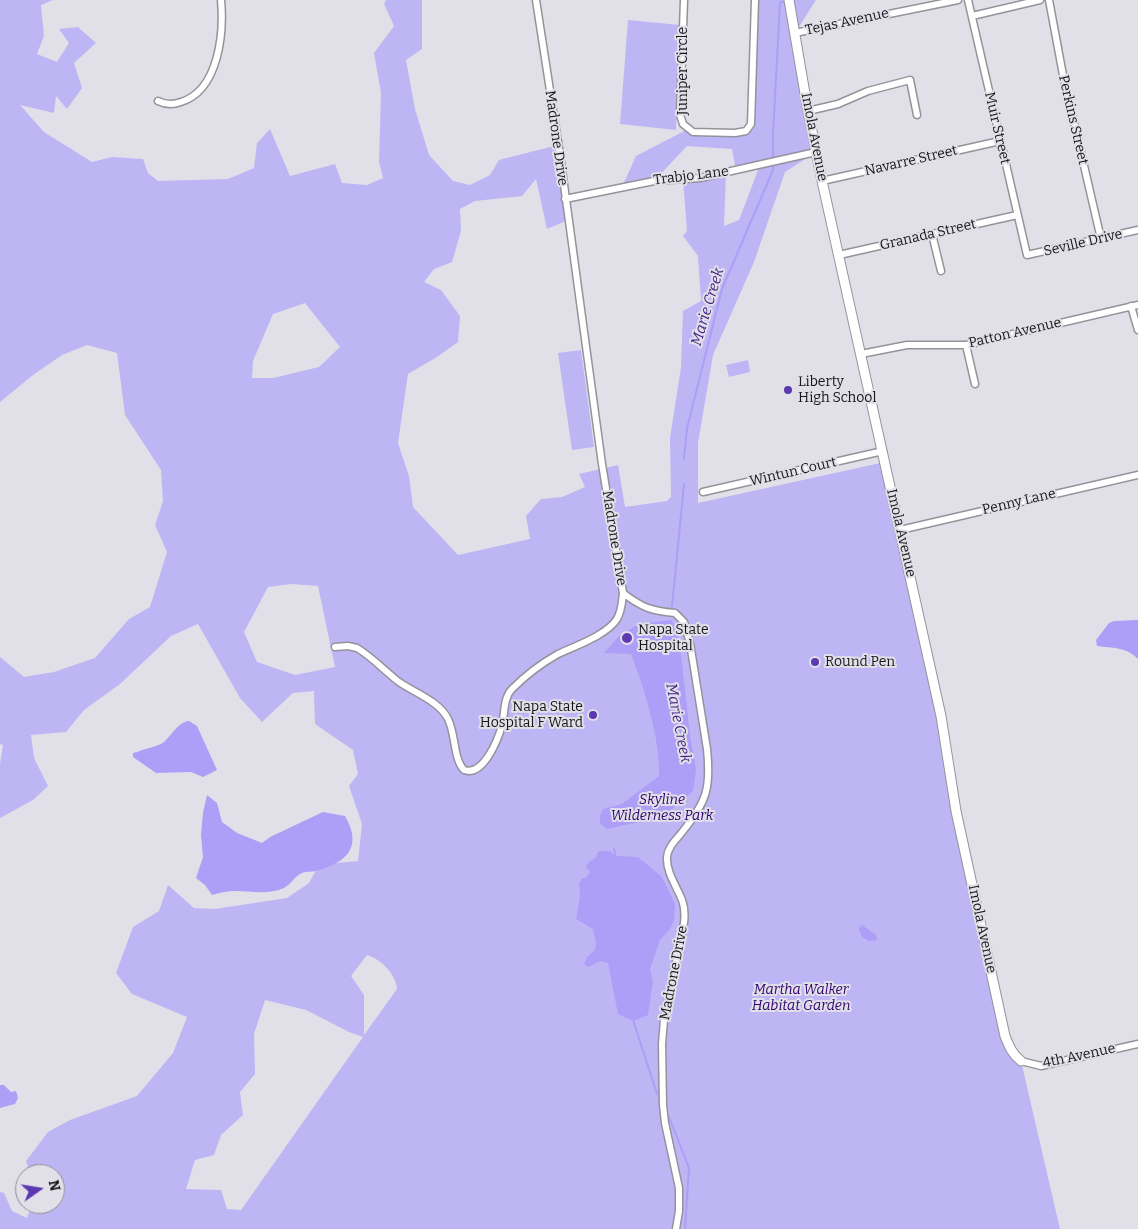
<!DOCTYPE html>
<style>
body{margin:0}
#map{position:relative;width:1138px;height:1229px;overflow:hidden;background:#e1e0e8;font-family:Bitter,serif}
canvas{display:block}
.north{position:absolute;left:15px;top:1164px;width:50px;height:50px;box-sizing:border-box;background:#e1e0e8;border:1px solid #908f95;border-radius:50%;rotate:77deg;font-size:14px;font-weight:700;line-height:20px;text-align:center;color:#171619}
.north::after{content:'';display:block;margin:auto;width:18px;height:22px;background:#5c39b1;clip-path:polygon(50% 0,100% 100%,50% 72%,0 100%)}
</style>
<div id="map">
<canvas width="1138" height="1229"></canvas>
<div class="north">N</div>
</div>
<script>
const ctx = document.querySelector('canvas').getContext('2d');
ctx.lineJoin = 'round';
function paint(path, color) { ctx.fillStyle = color; ctx.fill(path, 'evenodd'); }
function strokePath(path, color, width, dash) { ctx.strokeStyle = color; ctx.lineWidth = width; ctx.lineCap = dash ? 'butt' : 'round'; ctx.setLineDash(dash || []); ctx.stroke(path); }
function drawText(font, color, halo, rows, align = 'center') {
  ctx.font = font + ' Bitter,serif'; ctx.lineWidth = 4; ctx.setLineDash([]); ctx.textBaseline = 'middle'; ctx.strokeStyle = halo; ctx.fillStyle = color; for (const [text, x, y, turn = 0] of rows) {
    ctx.save(); ctx.translate(x, y); ctx.rotate((+turn || 0) * Math.PI / 180); ctx.textAlign = isNaN(turn) ? turn : align; if (halo) ctx.strokeText(text, 0, 0); ctx.fillText(text, 0, 0); ctx.restore();
  }
}
paint(new Path2D(`
 M0,0H53L41,5L44,36L37,54L57,62L69,43L59,29L78,27L96,43L74,63L82,88L67,109L56,96L54,113L20,105L44,132L92,162L112,157L143,159L148,173L158,181L228,179L254,168L257,143L270,129L290,176L335,164L342,183L367,185L383,178L379,162L381,93L374,53L394,26L384,4L386,0H422V49L406,60L415,109L429,155L453,181L470,185L490,175L499,160L558,145L568,220L547,229L536,179L522,196L475,201L460,209L461,231L452,262L434,269L424,282L441,290L460,316L458,342L437,357L408,374L398,443L409,476L413,507L458,555L530,539L526,516L541,499L562,497L585,487L579,474L618,465L625,507L667,501L671,497L670,438L681,367L683,311L701,301L698,256L683,236L687,231L683,179L726,173L724,226L739,220L760,165L736,170L732,149L687,146L654,181L622,187L636,156L688,129L746,131L751,124L755,0H816L795,33L816,152L785,172L754,262L713,355L698,443V503L885,462L1005,1036L1021,1061L1060,1229H0V1192L4,1193L12,1211L27,1218L32,1204H55V1174H31L26,1161L48,1132L70,1120L137,1096L173,1053L187,1017L132,994L116,973L133,927L159,911L168,885L194,908L215,909L287,898L309,883L315,872L337,863L358,861L362,824L349,786L358,774L353,750L315,724L314,691L293,693L262,722L240,698L198,624L171,636L120,684L84,710L66,732L31,735L34,758L48,786L33,800L0,818V764L3,745L0,744V657L24,677L54,672L95,658L129,619L150,607L167,552L155,525L163,501L161,470L125,415L117,353L87,345L62,355L33,375L0,402ZM305,303L340,347L319,367L273,378H252L253,361L273,314ZM291,584L318,586L335,667L295,675L257,662L244,632L268,587ZM367,955C381,959 396,974 397,989L364,1035V995L351,976ZM265,1000L306,1010L349,1032L363,1037L241,1210L227,1209L221,1190L186,1189L195,1160L214,1155L221,1135L243,1115L240,1092L255,1074L254,1034Z
 M628,20L680,25L676,130L620,124Z
 M581,350L594,447L572,450L558,353Z
 M748,360L750,372L729,377L726,365Z`), '#beb5f5');
paint(new Path2D(`
 M672,620L680,645L690,735L696,770L693,791L672,809L653,819L607,829L600,823V815L603,809L622,804L659,776C660,738 645,690 631,654L604,653L620,635L639,624Z
 M1138,620V659C1127,647 1112,648 1097,646L1096,640L1109,623L1114,621Z
 M189,721L197,726L217,770L203,777L191,772L156,773L133,757V753L137,752C145,748 158,747 164,742C172,735 178,722 189,721Z
 M207,795L217,803L222,822L237,833L262,843L270,837L323,812L345,816C363,847 347,862 317,871C312,872 306,871 302,873C295,876 291,884 284,888C269,895 251,891 235,891C227,891 219,893 212,895L205,885L196,878L203,857L201,835L203,813Z
 M600,851H610L616,856L638,857L662,877L675,904L674,920L670,929L660,940L650,969L653,982L648,1015L633,1021L618,1014L608,963L600,961L588,967L584,964L587,957L595,950L596,942L593,929L576,919L580,895L579,884L582,878H586L590,872L586,866L590,861L596,858L597,853Z
 M862,925L876,935L877,940L869,941L862,937L859,929Z
 M0,1085H4L11,1092L16,1091L18,1098L15,1104L0,1108Z`), '#ad9ef7');
strokePath(new Path2D(`
 M773,157V134L780,3L785,1
 M684,459L687,428L722,289L773,170V167
 M672,607L684,484
 M614,849L616,858
 M633,1020L657,1094
 M669,1117L689,1168L685,1229`), '#ad9ef7', 2);
const minor = new Path2D(`
 M536,0L560,155L602,464L623,593C641,607 651,611 675,613L684,622L690,643L707,749C711,788 707,801 683,831C677,839 668,846 667,857C666,872 677,887 682,900C685,908 685,915 684,923L664,1020L662,1044L663,1105L665,1123L679,1188V1211L676,1229
 M684,0L680,115L683,124L693,132L735,133L746,131L751,124L755,0
 M968,0L1027,255L1138,230
 M1049,0L1063,75L1101,239
 M972,16L1040,0
 M795,33L958,0
 M158,101C166,105 173,105 181,102C219,90 224,33 221,0
 M808,111L838,104L868,91L910,80L917,115
 M822,181L1000,141
 M565,199L654,181L700,178L816,152
 M932,234L941,271
 M839,255L1017,215
 M1131,306L1138,330
 M966,345L975,384
 M861,354L907,345H966L1138,305
 M703,492L883,451
 M900,530L1138,475
 M335,647L348,646L357,648C372,657 385,671 399,682C415,693 439,701 448,719C456,735 453,758 464,770C483,777 498,740 502,725C505,714 503,698 512,689C525,676 542,663 558,654C575,646 607,635 617,619C622,610 622,602 623,593
 M1021,1061L1041,1066L1138,1044`);
const tertiary = new Path2D(`
 M789,0L808,111L822,181L941,716L956,811L1005,1036C1009,1046 1012,1054 1021,1061`);
strokePath(minor, '#93939a', 9);
strokePath(tertiary, '#93939a', 11);
strokePath(minor, '#fff', 6);
strokePath(tertiary, '#fff', 9);
for (const [x, y, r, color] of [
 [788,390,5,"#5c39b1"],
 [627,638,6,"#5c39b1"],
 [815,662,5,"#5c39b1"],
 [593,715,5,"#5c39b1"]
]) { const dot = new Path2D(); dot.arc(x, y, r, 0, 2 * Math.PI); ctx.fillStyle = color; ctx.fill(dot); strokePath(dot, '#e1e0e8', 2); }
drawText('14px', '#171619', '#e1e0e8', [
 ["Tejas Avenue",847,22,-12],
 ["Juniper Circle",683,71,-90],
 ["Perkins Street",1073,120,77],
 ["Muir Street",997,128,77],
 ["Imola Avenue",814,137,79],
 ["Madrone Drive",556,138,82],
 ["Navarre Street",911,161,-13],
 ["Trabjo Lane",691,176,-7],
 ["Granada Street",928,235,-13],
 ["Seville Drive",1083,243,-13],
 ["Patton Avenue",1015,333,-13],
 ["Wintun Court",793,472,-13],
 ["Penny Lane",1019,502,-13],
 ["Imola Avenue",901,533,77],
 ["Madrone Drive",614,538,81],
 ["Imola Avenue",982,929,78],
 ["Madrone Drive",674,973,-79],
 ["4th Avenue",1079,1056,-12]
]);
drawText('14px', '#171619', '#e1e0e8', [
 ["Liberty",798,382],
 ["High School",798,398],
 ["Napa State",638,630],
 ["Hospital",638,646],
 ["Round Pen",825,662],
 ["Napa State",583,707,"right"],
 ["Hospital F Ward",583,723,"right"]
], 'left');
drawText('italic 14px', '#2f006e', '#e1e0e8', [
 ["Skyline",662,800],
 ["Wilderness Park",662,816],
 ["Martha Walker",801,990],
 ["Habitat Garden",801,1006]
]);
drawText('italic 15px', '#3e1c82', '#e1e0e8', [
 ["Marie Creek",708,307,-73],
 ["Marie Creek",678,723,79]
]);
</script>
